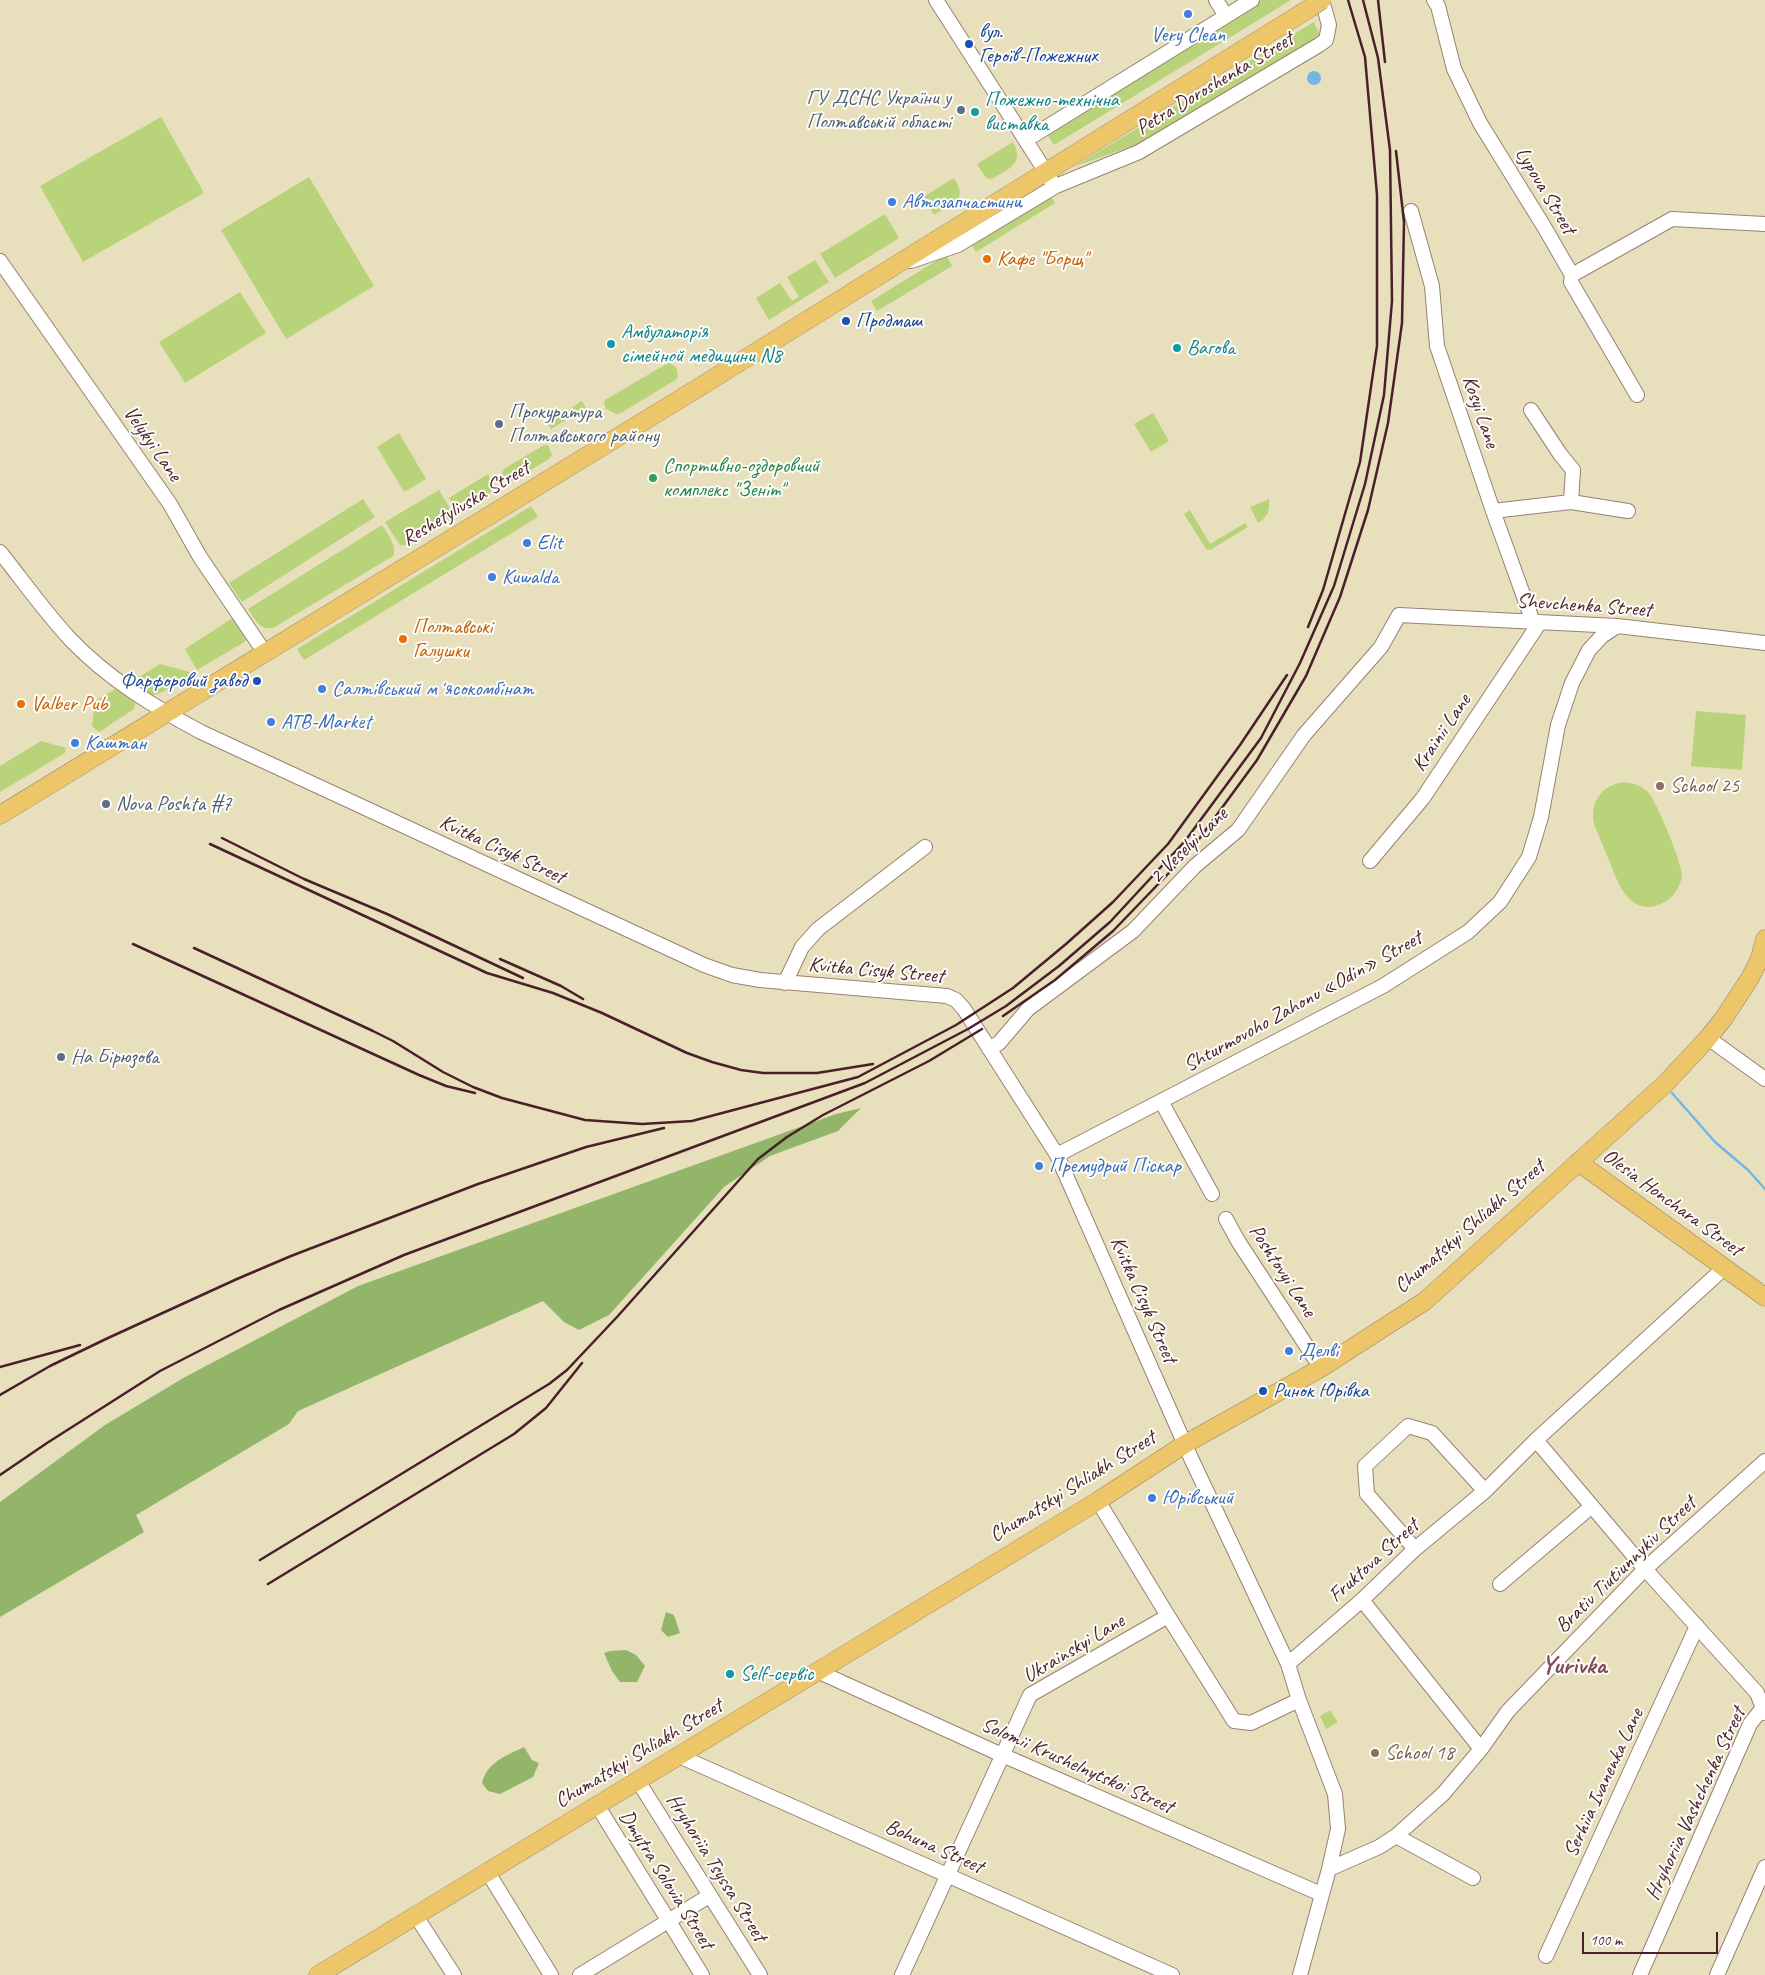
<!DOCTYPE html>
<meta charset="utf-8">
<style>
body{margin:0}
#map{position:relative;width:1765px;height:1975px;overflow:hidden;background:#e8e0bc;font-family:Caveat,sans-serif}
canvas{display:block}
.scale{position:absolute;left:1582px;top:1932px;width:136px;height:22px;box-sizing:border-box;border:2px solid #4a1f2b;border-top:0;padding-left:6px;font-size:15px;line-height:18px;white-space:nowrap;color:#4a1f2b;-webkit-text-stroke:4px #fdfcf7;paint-order:stroke}
</style>
<div id="map">
<canvas width="1765" height="1975"></canvas>
<div class="scale">100 m</div>
</div>
<script>
const ctx = document.querySelector('canvas').getContext('2d');
ctx.lineJoin = 'round';
function paint(path, color) { ctx.fillStyle = color; ctx.fill(path, 'evenodd'); }
function strokePath(path, color, width, dash) { ctx.strokeStyle = color; ctx.lineWidth = width; ctx.lineCap = dash ? 'butt' : 'round'; ctx.setLineDash(dash || []); ctx.stroke(path); }
function drawText(font, color, halo, rows, align = 'center') {
  ctx.font = font + ' Caveat,sans-serif'; ctx.lineWidth = 4; ctx.setLineDash([]); ctx.textBaseline = 'middle'; ctx.strokeStyle = halo; ctx.fillStyle = color; for (const [text, x, y, turn = 0] of rows) {
    ctx.save(); ctx.translate(x, y); ctx.rotate((+turn || 0) * Math.PI / 180); ctx.textAlign = isNaN(turn) ? turn : align; if (halo) ctx.strokeText(text, 0, 0); ctx.fillText(text, 0, 0); ctx.restore();
  }
}
paint(new Path2D(`
 M1262,0H1291L1054,145L1045,131Z
 M1314,22L1320,36L1319,40L1161,136L1073,167Z
 M161,117L204,193L83,262L40,186Z
 M1013,142C1025,164 1008,169 992,179L986,178L977,164Z
 M309,177L374,286L286,339L221,230Z
 M954,178C969,202 952,204 934,215L923,197Z
 M1049,193L1055,203L976,252L970,242Z
 M885,214L899,238L835,278L820,254Z
 M946,255L952,266L877,311L871,301Z
 M815,260L829,282L769,320L756,298L780,283L792,301L799,297L787,277Z
 M240,292L266,333L185,383L159,342Z
 M668,363C677,365 679,371 677,379L621,413L616,414L606,409L604,403L605,400Z
 M582,401L586,408L551,429L547,423Z
 M1153,413L1169,441L1151,452L1134,424Z
 M399,433L426,479L404,492L377,447Z
 M544,445H548L552,455L549,459L511,482H507L501,476L504,469Z
 M488,474L494,487L493,491L465,509L454,506L449,498Z
 M439,490L452,512L450,519C439,526 412,547 400,545L385,522Z
 M363,499L375,517L242,602L229,583Z
 M1269,499C1270,510 1268,517 1258,523L1250,507Z
 M531,506L538,517L304,660L297,649Z
 M1190,510L1210,544L1245,523L1248,527L1210,550L1206,549L1184,514Z
 M382,525C388,535 397,545 393,556L273,628C260,631 254,618 248,609Z
 M237,615L248,636L246,641L197,670L185,649Z
 M160,664L193,673C183,679 157,700 147,694C142,691 136,685 132,681Z
 M117,688L135,703L134,709L99,732L92,726L95,701Z
 M1696,711L1746,715L1742,770L1691,766Z
 M41,741L66,748L65,753L0,792V766Z
 M1623,782C1633,783 1641,785 1648,792C1656,800 1683,865 1682,876C1680,888 1673,898 1663,903C1631,918 1619,886 1610,863C1605,850 1599,837 1594,824C1590,802 1601,786 1623,782Z
 M1330,1710L1338,1722L1326,1729L1320,1716Z`), '#b8d379');
paint(new Path2D(`
 M861,1108L838,1131L770,1156L724,1187L609,1315L579,1330L564,1322L543,1301L298,1411L289,1424L136,1515L144,1532L0,1617V1502L105,1425L185,1377L358,1286L836,1114Z
 M666,1612L674,1615L680,1633L668,1637L661,1630Z
 M626,1650L636,1655L645,1666L637,1682H620L612,1671L604,1653L610,1651Z
 M524,1747L532,1760L539,1763L533,1777L500,1794L488,1791L482,1783C487,1762 506,1756 524,1747Z`), '#92b569');
paint(new Path2D(`
 M1307 78a7 7 0 1 1 14 0a7 7 0 1 1-14 0Z`), '#72b6e8');
strokePath(new Path2D(`
 M1672,1093L1715,1142L1748,1170L1765,1189`), '#72b6e8', 2.5);
const minor = new Path2D(`
 M936,0L1051,180
 M1216,0L1226,16
 M1434,0L1438,6L1454,69L1480,123L1543,225L1572,275L1571,282L1637,395
 M1026,140L1252,0
 M1411,211L1432,286L1437,346L1493,511L1533,622
 M0,261L170,504L200,557L265,653
 M911,261L958,245L1056,186L1139,152L1319,45L1326,40L1329,25L1322,0
 M1572,275L1672,219L1765,224
 M1531,410L1560,454L1573,470L1571,502
 M1493,511L1571,502L1628,511
 M0,552C23,581 45,612 70,639C107,678 154,707 201,732L704,965L732,975L760,980L947,996L956,1000L964,1009L1057,1155L1190,1456L1288,1664
 M1370,861L1423,798L1540,622
 M785,983L802,947L818,929L925,847
 M1708,1038L1765,1079
 M989,1049L999,1043L1028,1009L1133,931L1195,866L1238,830L1304,735L1381,647L1399,615L1617,626L1765,643
 M1161,1101L1212,1194
 M1057,1155L1383,986L1468,932L1500,902L1529,857L1541,817L1558,725L1572,683L1589,650L1602,636L1617,626
 M1226,1219L1238,1241L1321,1368
 M1536,1440L1645,1569L1757,1693L1765,1713
 M1098,1501L1168,1616L1234,1721L1251,1723L1299,1700
 M1415,1549L1367,1494L1365,1466L1408,1426L1432,1433L1485,1491
 M1500,1584L1592,1506
 M1362,1600L1481,1749
 M817,1671L1002,1755L1321,1894
 M679,1756L1172,1975
 M638,1781L760,1975
 M597,1805L702,1975
 M1396,1836L1473,1878
 M1329,1869L1379,1847L1396,1836L1443,1794L1481,1749L1508,1711L1645,1569L1765,1461
 M487,1871L551,1975
 M416,1916L454,1975
 M1546,1956L1697,1626
 M580,1975L709,1896
 M902,1975L1030,1695L1168,1616
 M1300,1975L1329,1869L1338,1829L1335,1794L1299,1700L1288,1664L1362,1600L1415,1549L1485,1491L1536,1440L1724,1268
 M1640,1975L1750,1724L1765,1705
 M1717,1975L1765,1867`);
const major = new Path2D(`
 M0,815L698,388L1310,8
 M1578,1162L1765,1297
 M318,1975L1098,1501L1185,1444L1321,1368L1425,1301L1665,1084L1708,1038L1724,1018L1750,978L1760,958L1765,939`);
strokePath(minor, '#998074', 16);
strokePath(major, '#998074', 19);
strokePath(minor, '#fff', 14);
strokePath(major, '#ecc669', 18);
strokePath(new Path2D(`
 M1378,0L1385,62
 M1308,627L1323,590L1360,462L1377,346V195L1365,57L1348,0
 M222,838L304,879L387,914L523,978
 M210,844L487,973L553,993L602,1013L687,1053L712,1062L741,1070L763,1073H817L873,1064
 M133,944L419,1075L446,1086L475,1093
 M194,948L373,1031L393,1041L443,1072L473,1087L502,1098L585,1120L642,1124L692,1121L858,1077L956,1025L1013,988L1066,944L1113,902L1168,844L1240,745L1287,675
 M500,959L561,986L583,999
 M1003,1016L1055,980L1113,931L1191,850L1257,760L1306,676L1340,597L1368,510L1388,423L1402,323L1404,222L1396,151
 M0,1367L80,1345
 M0,1395L50,1366L108,1338L237,1279L291,1256L478,1184L586,1147L664,1128
 M0,1475L47,1443L160,1371L279,1310L404,1255L865,1083L968,1029L1006,1006L1059,966L1110,922L1185,841L1261,738L1300,663L1334,586L1365,484L1384,395L1392,301L1390,150L1378,58L1363,0
 M260,1560L549,1384L567,1370L617,1317L758,1159L787,1137L823,1115L929,1061L982,1029
 M268,1584L514,1434L546,1408L582,1363`), '#4a1f2b', 2.5);
const majorBridge = new Path2D(`
 M1310,8L1322,0`);
strokePath(majorBridge, '#998074', 19, []);
strokePath(majorBridge, '#ecc669', 18);
for (const [x, y, r, color] of [
 [1188,14,5,"#3f7fe0"],
 [969,44,5,"#1a4fb4"],
 [961,110,5,"#5c6f8a"],
 [975,112,5,"#0f9aa8"],
 [892,202,5,"#3f7fe0"],
 [987,259,5,"#e8710a"],
 [846,321,5,"#1a4fb4"],
 [611,344,5,"#0f9aa8"],
 [1177,348,5,"#0f9aa8"],
 [499,424,5,"#5c6f8a"],
 [653,478,5,"#2e9e5b"],
 [527,543,5,"#3f7fe0"],
 [492,577,5,"#3f7fe0"],
 [403,639,5,"#e8710a"],
 [257,681,5,"#1a4fb4"],
 [322,689,5,"#3f7fe0"],
 [21,704,5,"#e8710a"],
 [271,722,5,"#3f7fe0"],
 [75,743,5,"#3f7fe0"],
 [1660,786,5,"#8d6e63"],
 [106,804,5,"#5c6f8a"],
 [61,1057,5,"#5c6f8a"],
 [1039,1166,5,"#3f7fe0"],
 [1289,1351,5,"#3f7fe0"],
 [1263,1391,5,"#1a4fb4"],
 [1152,1498,5,"#3f7fe0"],
 [730,1674,5,"#0f9aa8"],
 [1375,1753,5,"#8d6e63"]
]) { const dot = new Path2D(); dot.arc(x, y, r, 0, 2 * Math.PI); ctx.fillStyle = color; ctx.fill(dot); strokePath(dot, '#fdfcf7', 2); }
drawText('21px', '#164399', '#fdfcf7', [
 ["вул.",979,32],
 ["Героїв-Пожежних",979,56],
 ["Продмаш",856,321],
 ["Фарфоровий завод",247,681,"right"],
 ["Ринок Юрівка",1273,1391]
], 'left');
drawText('21px', '#366cbe', '#fdfcf7', [
 ["Very Clean",1188,35,"center"],
 ["Автозапчастини",902,202],
 ["Elit",537,543],
 ["Kuwalda",502,577],
 ["Салтівський мʼясокомбінат",332,689],
 ["ATB-Market",281,722],
 ["Каштан",85,743],
 ["Премудрий Піскар",1049,1166],
 ["Делві",1299,1351],
 ["Юрівський",1162,1498]
], 'left');
drawText('21px', '#4a1f2b', '#fdfcf7', [
 ["Petra Doroshenka Street",1215,84,-31],
 ["Lypova Street",1545,191,59],
 ["Kosyi Lane",1480,412,71],
 ["Velykyi Lane",152,444,55],
 ["Reshetylivska Street",466,504,-31],
 ["Shevchenka Street",1584,606,4],
 ["Krainii Lane",1442,733,-56],
 ["2 Veselyi Lane",1189,846,-44],
 ["Kvitka Cisyk Street",502,850,25],
 ["Kvitka Cisyk Street",876,971,5],
 ["Shturmovoho Zahonu «Odin» Street",1303,1002,-29],
 ["Olesia Honchara Street",1672,1203,36],
 ["Chumatskyi Shliakh Street",1470,1227,-41],
 ["Poshtovyi Lane",1282,1271,57],
 ["Kvitka Cisyk Street",1143,1300,66],
 ["Chumatskyi Shliakh Street",1073,1487,-32],
 ["Fruktova Street",1374,1561,-42],
 ["Brativ Tiutiunnykiv Street",1626,1565,-44],
 ["Ukrainskyi Lane",1074,1649,-31],
 ["Chumatskyi Shliakh Street",639,1754,-31],
 ["Solomii Krushelnytskoi Street",1077,1766,24],
 ["Serhiia Ivanenka Lane",1604,1783,-65],
 ["Hryhoriia Vashchenka Street",1696,1804,-65],
 ["Bohuna Street",934,1847,24],
 ["Hryhoriia Tsyssa Street",716,1868,58],
 ["Dmytra Solovia Street",666,1880,58]
]);
drawText('21px', '#4e5e75', '#fdfcf7', [
 ["ГУ ДСНС України у",951,98,"right"],
 ["Полтавській області",951,122,"right"],
 ["Прокуратура",509,412],
 ["Полтавського району",509,436],
 ["Nova Poshta #7",116,804],
 ["На Бірюзова",71,1057]
], 'left');
drawText('21px', '#0d838f', '#fdfcf7', [
 ["Пожежно-технічна",985,100],
 ["виставка",985,124],
 ["Амбулаторія",621,332],
 ["сімейной медицини N8",621,356],
 ["Вагова",1187,348],
 ["Self-сервіс",740,1674]
], 'left');
drawText('21px', '#c56008', '#fdfcf7', [
 ["Кафе \"Борщ\"",997,259],
 ["Полтавські",413,627],
 ["Галушки",413,651],
 ["Valber Pub",31,704]
], 'left');
drawText('21px', '#27864d', '#fdfcf7', [
 ["Спортивно-оздоровчий",663,466],
 ["комплекс \"Зеніт\"",663,490]
], 'left');
drawText('21px', '#785e54', '#fdfcf7', [
 ["School 25",1670,786],
 ["School 18",1385,1753]
], 'left');
drawText('bold 26px', '#80485b', '#fdfcf7', [
 ["Yurivka",1574,1666]
]);
</script>
